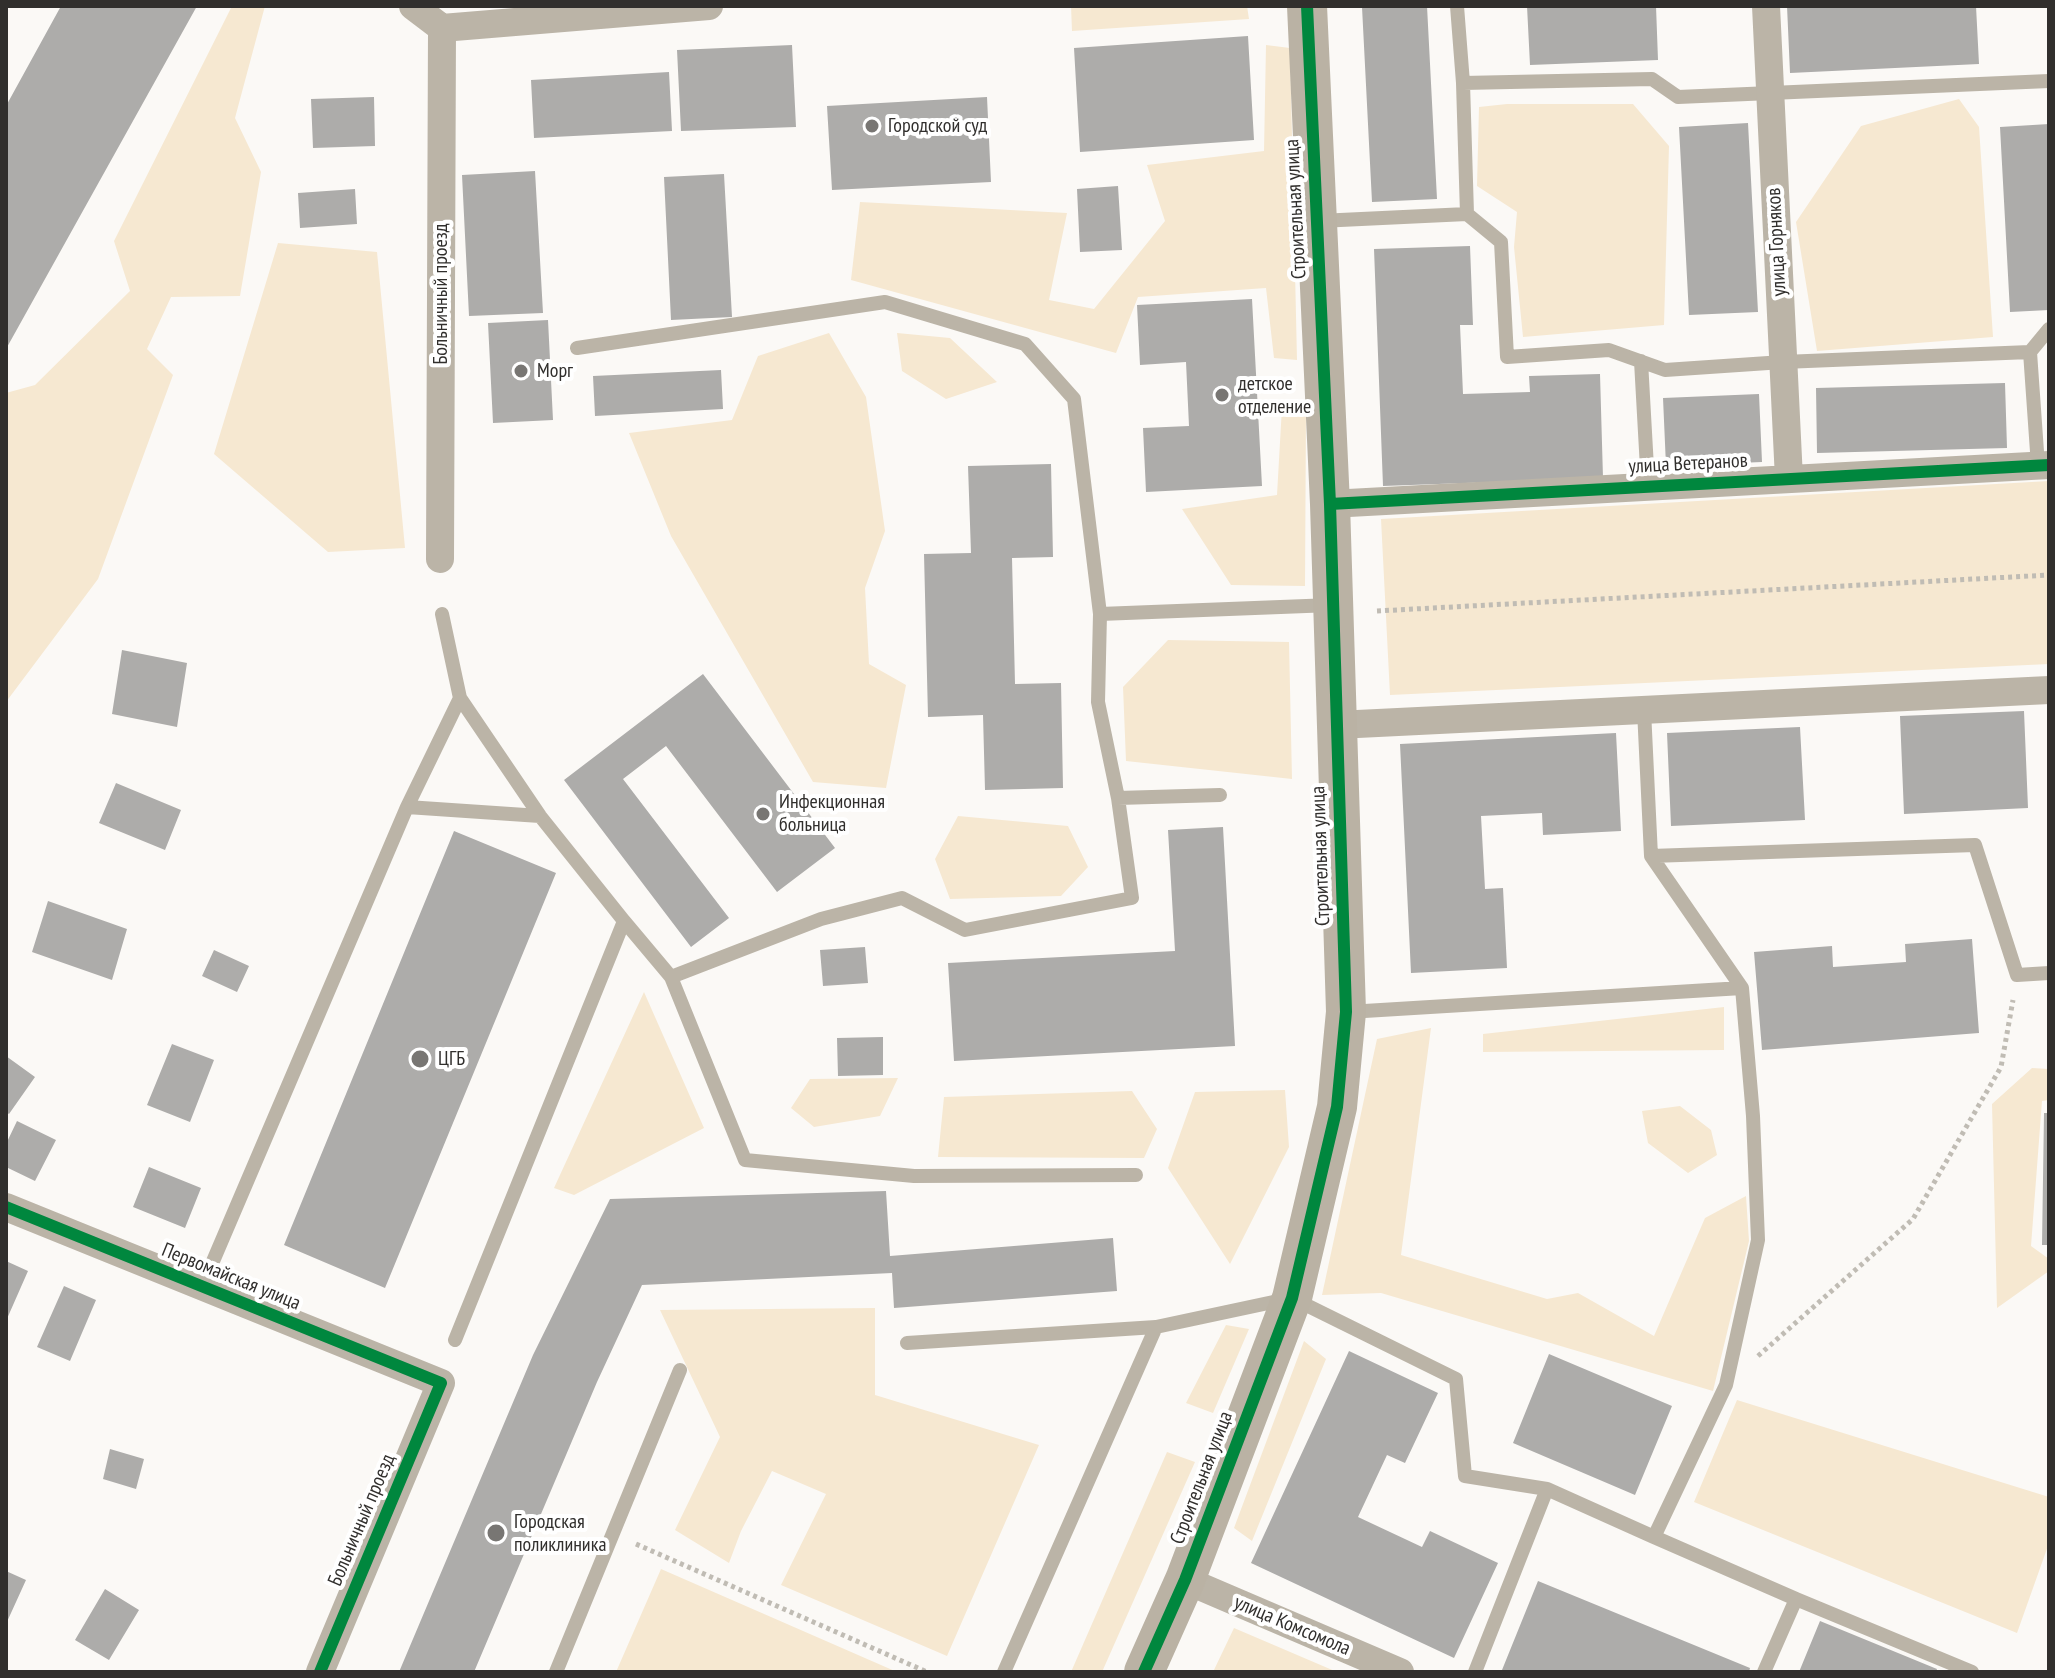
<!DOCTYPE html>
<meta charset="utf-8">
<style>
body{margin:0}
#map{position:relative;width:2055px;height:1678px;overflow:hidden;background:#fbf9f6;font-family:"PT Sans Narrow",sans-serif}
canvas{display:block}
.frame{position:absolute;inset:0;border:8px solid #312f2d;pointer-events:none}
</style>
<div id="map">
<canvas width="2055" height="1678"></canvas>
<div class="frame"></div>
</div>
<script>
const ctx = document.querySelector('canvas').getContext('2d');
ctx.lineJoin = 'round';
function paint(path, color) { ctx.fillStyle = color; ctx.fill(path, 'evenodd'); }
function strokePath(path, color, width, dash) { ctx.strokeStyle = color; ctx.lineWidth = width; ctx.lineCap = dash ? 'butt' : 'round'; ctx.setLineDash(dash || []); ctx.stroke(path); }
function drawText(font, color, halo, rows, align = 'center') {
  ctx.font = font + ' "PT Sans Narrow",sans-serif'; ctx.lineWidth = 8; ctx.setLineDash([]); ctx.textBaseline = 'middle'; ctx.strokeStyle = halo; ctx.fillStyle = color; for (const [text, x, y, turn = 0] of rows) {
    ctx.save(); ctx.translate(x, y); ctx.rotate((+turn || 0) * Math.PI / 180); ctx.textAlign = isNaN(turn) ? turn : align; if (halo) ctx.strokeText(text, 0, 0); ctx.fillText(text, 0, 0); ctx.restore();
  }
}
paint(new Path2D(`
 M232,6H265L235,118L261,172L240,296L171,297L147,349L173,375L98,579L6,702V393L35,385L130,291L114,241Z
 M1071,6H1247L1249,19L1072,31Z
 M1266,45L1290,48L1297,360L1274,358L1266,288L1138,297L1116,353L851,280L860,202L1067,213L1049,300L1094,309L1165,221L1147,165L1264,151Z
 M1959,99L1979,127L1993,337L1817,351L1796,222L1861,126Z
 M1507,104H1633L1669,146L1664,325L1523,337L1514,247L1517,212L1477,186L1479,107Z
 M278,243L377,252L405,548L328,552L214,454Z
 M829,333L866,397L885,531L865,588L869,664L906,685L886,788L813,782L671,536L629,433L732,420L758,356Z
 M897,333L950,338L997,382L946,399L902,371Z
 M1282,407L1306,412L1305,586L1231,585L1182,509L1277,495Z
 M2049,481V664L1390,695L1381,519Z
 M1168,640L1289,642L1292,779L1126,761L1123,687Z
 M958,816L1068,826L1088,867L1061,896L950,899L935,859Z
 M644,992L704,1128L574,1195L554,1188Z
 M1724,1007V1050L1483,1052V1034Z
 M1431,1028L1401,1255L1547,1299L1578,1293L1654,1336L1705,1218L1746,1196L1749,1241L1713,1391L1381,1293L1322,1295L1377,1039Z
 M2032,1068L2049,1069V1100L2042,1101L2031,1246L2049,1259V1271L1997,1308L1992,1104Z
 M898,1078L880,1116L814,1127L791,1108L810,1079Z
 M1285,1090L1289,1147L1230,1264L1168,1168L1195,1092Z
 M1132,1091L1157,1129L1144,1158L938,1157L944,1097Z
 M1680,1106L1711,1130L1717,1155L1688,1173L1648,1143L1642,1111Z
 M875,1308V1395L1039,1445L947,1656L781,1585L826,1494L772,1471L741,1531L729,1563L675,1530L720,1437L660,1310Z
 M1226,1325L1249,1329L1213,1413L1186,1403Z
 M1304,1341L1326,1359L1252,1541L1234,1528Z
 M1737,1400L2049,1497V1543L2017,1633L1694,1502Z
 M1167,1452L1195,1462L1102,1672H1071Z
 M661,1569L897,1672H616Z
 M1234,1628L1337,1672H1213Z`), '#f6e8d1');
paint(new Path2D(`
 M61,6H197L6,349V106Z
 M1384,6H1427L1437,199L1372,202L1362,7Z
 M1527,6H1656L1658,60L1530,65Z
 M1787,6H1976L1979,64L1790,73Z
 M1248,36L1254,140L1080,152L1074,48Z
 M792,45L796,127L681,131L677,50Z
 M669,72L672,131L534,138L531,80Z
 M374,97L375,146L313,148L311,99Z
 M987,97L991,182L832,190L827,106Z
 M1748,123L1758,312L1689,315L1679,127Z
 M2049,124V310L2010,312L2000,127Z
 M535,171L543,313L469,316L462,175Z
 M724,174L732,317L671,320L664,177Z
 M1118,186L1122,250L1080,252L1077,189Z
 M355,189L357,224L300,228L298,193Z
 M1470,246L1473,325H1460L1463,394L1530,392L1529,376L1600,374L1603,478L1383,486L1374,249Z
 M1252,299L1262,486L1146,492L1143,428L1189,426L1186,362L1140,365L1137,305Z
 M548,320L553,420L493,423L488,323Z
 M721,370L723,409L595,416L593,376Z
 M2005,383L2007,448L1817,453L1816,388Z
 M1759,394L1762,462L1666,466L1663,398Z
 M1051,464L1053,557L1012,558L1015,684L1061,683L1063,788L985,790L983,715L928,717L924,554L971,553L968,466Z
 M122,650L187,663L177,727L112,714Z
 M703,674L835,848L777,892L666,746L623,779L729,918L691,947L564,780Z
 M2024,711L2028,808L1904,814L1900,716Z
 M1800,727L1805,820L1671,826L1667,733Z
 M1616,733L1621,831L1543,835L1542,813L1481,816L1485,889L1503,888L1507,968L1411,973L1400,744Z
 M116,783L181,810L165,850L99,823Z
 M1223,827L1235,1046L954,1061L948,963L1175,951L1168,830Z
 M454,831L556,873L385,1288L284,1245Z
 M48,901L127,929L112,980L32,952Z
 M1972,939L1979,1033L1762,1050L1754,952L1832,946L1833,967L1906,962L1905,944Z
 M865,947L868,983L823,986L820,950Z
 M214,950L249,966L237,992L202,976Z
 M883,1037V1075L838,1076L837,1038Z
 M172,1044L214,1060L190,1122L147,1105Z
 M6,1056L35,1077L9,1114L6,1112Z
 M2044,1113H2049V1245H2042Z
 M17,1121L56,1140L35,1181L6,1167V1144Z
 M149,1167L201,1188L185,1228L133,1207Z
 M886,1191L890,1256L1113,1238L1117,1291L894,1308L892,1273L642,1285L597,1382L474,1672H399L533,1355L610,1199Z
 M6,1261L28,1271L6,1321Z
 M64,1286L96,1300L70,1361L37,1347Z
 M1349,1351L1438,1393L1405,1463L1387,1455L1358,1517L1422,1547L1430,1531L1498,1563L1454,1658L1251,1563Z
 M1549,1354L1672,1406L1635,1495L1513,1443Z
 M110,1449L144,1459L136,1489L103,1479Z
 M6,1571L26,1580L6,1624Z
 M1538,1581L1750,1668L1749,1672H1506L1502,1670Z
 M105,1589L139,1610L109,1660L75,1640Z
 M1820,1621L1937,1669L1936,1672H1799Z`), '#adacaa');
strokePath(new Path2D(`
 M1377,611L2049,575
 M1758,1356L1913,1219L2001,1067L2013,1000
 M636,1544L927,1672`), '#c0bcb4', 5, [4, 4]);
strokePath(new Path2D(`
 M1457,6L1463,83L1652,79L1678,97L2049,81
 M1463,83L1467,214L1501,242L1507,357L1609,350L1665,370L1783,362L2030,352L2049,329
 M1319,221L1467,214
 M577,348L885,302L1025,344L1074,399L1100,614L1332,605
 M2030,352L2038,466
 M1641,361L1648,486
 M442,614L460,698
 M1644,710L1651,856
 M1118,798L1220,795
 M624,921L671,977L821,919L902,898L965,930L1132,898L1118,798L1098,702L1100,614
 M671,977L745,1160L914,1176L1136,1175
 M1348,1012L1742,988L1651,856L1975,845L2017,975L2049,973
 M202,1287L407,807
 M455,1340L624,921L540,816L460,698L407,807L540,816
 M907,1343L1156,1327L1292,1298L1456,1379L1465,1476L1547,1489L1654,1537L1726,1385L1758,1240L1753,1116L1742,988
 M1654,1537L1796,1599L1764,1672
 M1796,1599L1972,1672
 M556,1672L680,1370
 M1004,1672L1156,1327
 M1475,1672L1547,1489`), '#bbb4a7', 14);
strokePath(new Path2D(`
 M413,6L442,28
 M1766,6L1789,479
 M442,28L709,6
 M1330,504L2049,465
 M440,559L442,28
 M1337,725L2049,690
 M6,1207L441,1383L320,1672
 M1185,1580L1400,1672`), '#bbb4a7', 28);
strokePath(new Path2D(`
 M1144,1672L1185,1580L1292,1298L1337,1107L1346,1012L1330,504L1307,6`), '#bab2a4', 40);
strokePath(new Path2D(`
 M1330,504L2049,465
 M6,1207L441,1383L320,1672
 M1144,1672L1185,1580L1292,1298L1337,1107L1346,1012L1330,504L1307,6`), '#00873e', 12);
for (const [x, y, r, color] of [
 [872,126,8,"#787673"],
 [521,371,8,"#787673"],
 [1222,395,8,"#787673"],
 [763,814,8,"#787673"],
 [420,1059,10,"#787673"],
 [496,1533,10,"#787673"]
]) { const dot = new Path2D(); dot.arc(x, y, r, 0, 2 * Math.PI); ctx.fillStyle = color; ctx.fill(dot); strokePath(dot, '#fff', 3); }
drawText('20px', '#312f2d', '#fff', [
 ["Городской суд",888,126],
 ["Морг",537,371],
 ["детское",1238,384],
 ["отделение",1238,407],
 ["Инфекционная",779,802],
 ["больница",779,825],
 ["ЦГБ",438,1059],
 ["Городская",514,1522],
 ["поликлиника",514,1545]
], 'left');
drawText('20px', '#312f2d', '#fff', [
 ["Строительная улица",1296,209,-93],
 ["улица Горняков",1777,242,-93],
 ["Больничный проезд",441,294,-90],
 ["улица Ветеранов",1688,464,-3],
 ["Строительная улица",1321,856,-92],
 ["Первомайская улица",231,1277,22],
 ["Строительная улица",1202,1478,-69],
 ["Больничный проезд",362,1520,-67],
 ["улица Комсомола",1292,1626,23]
]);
</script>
